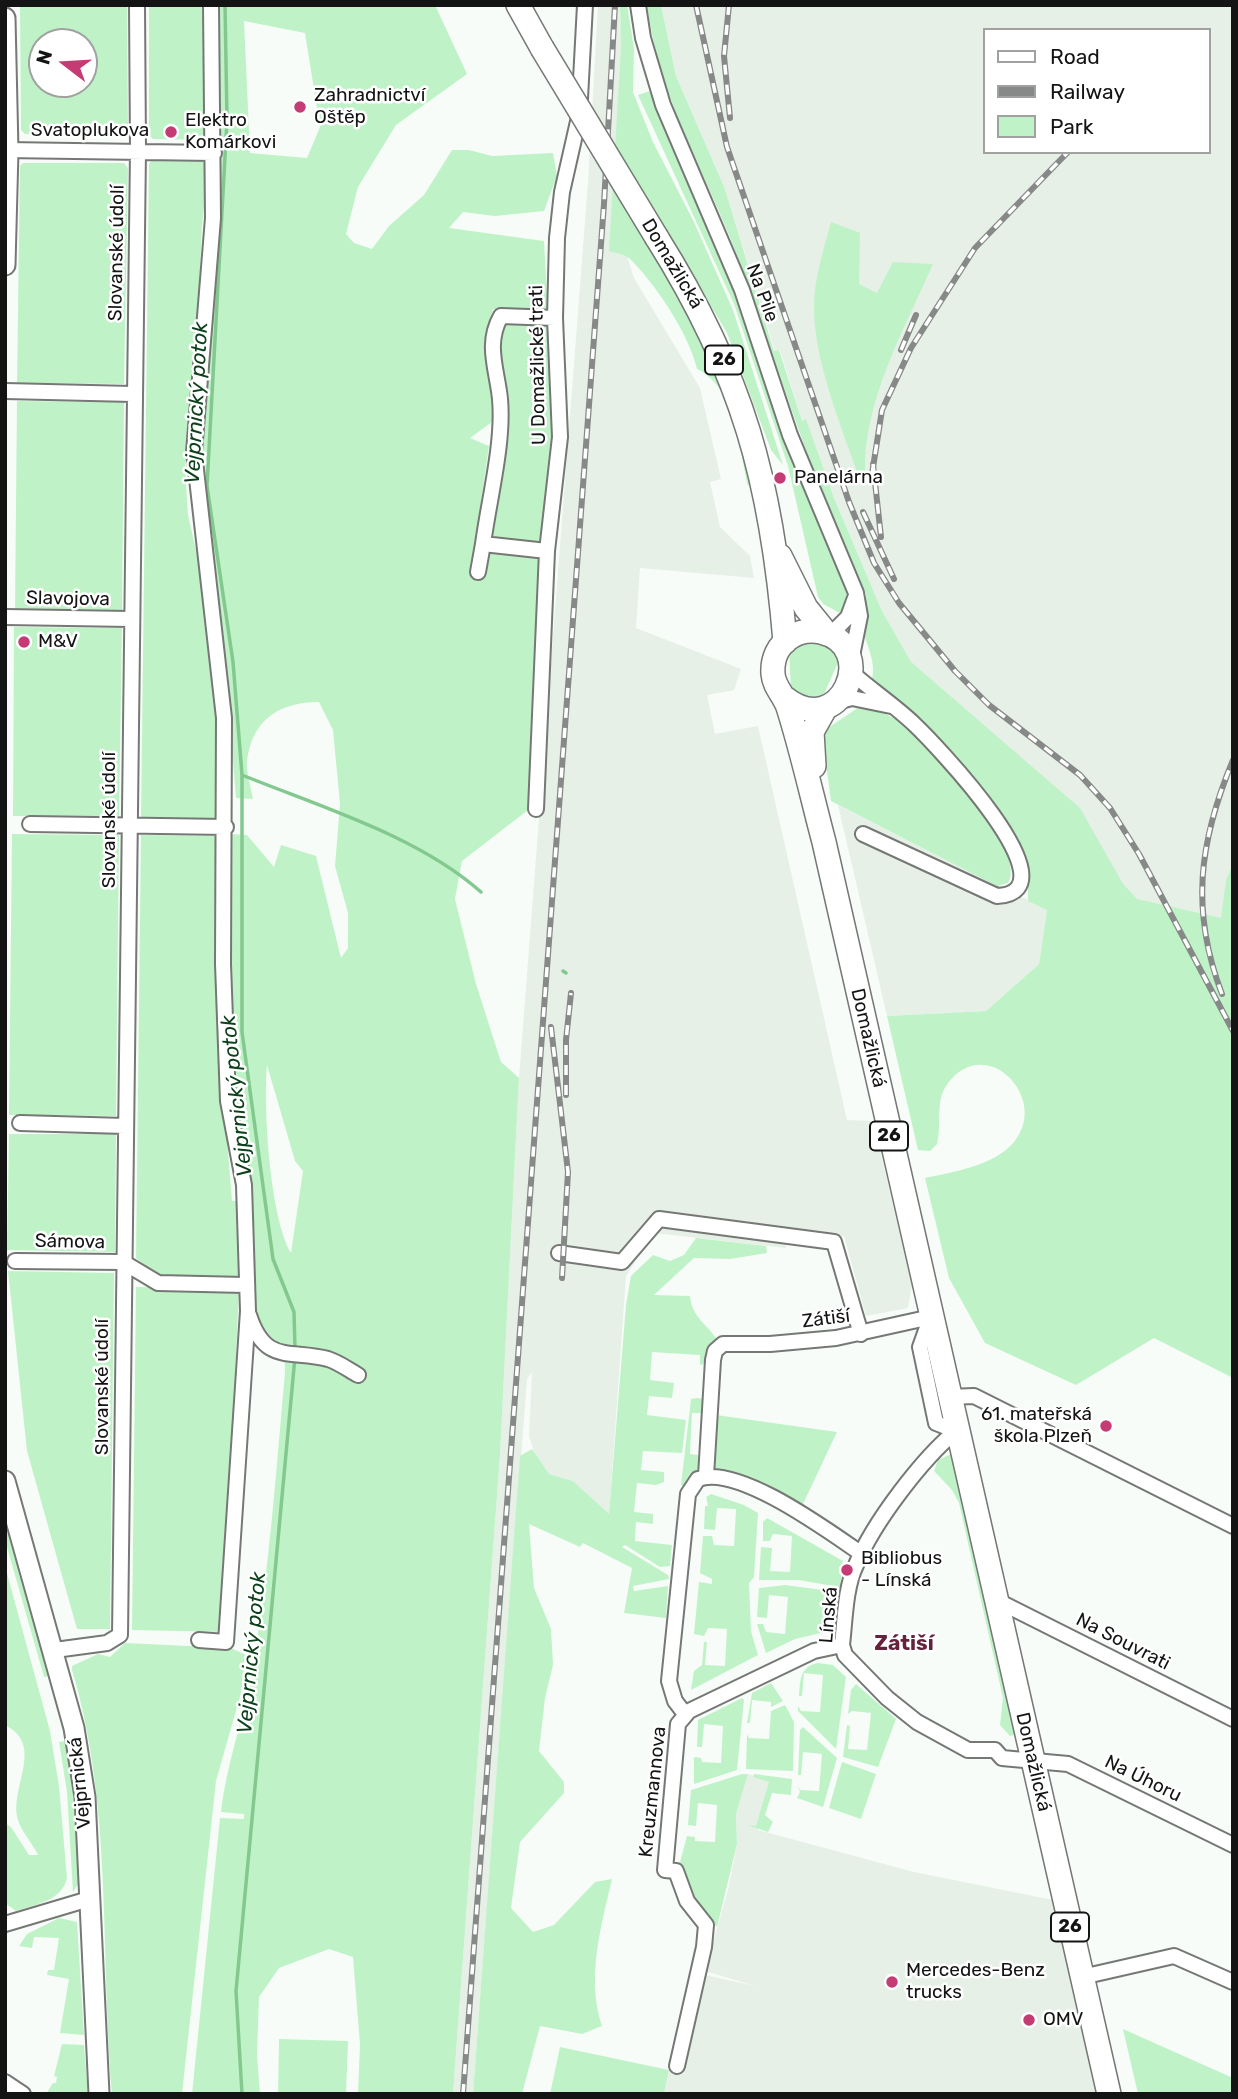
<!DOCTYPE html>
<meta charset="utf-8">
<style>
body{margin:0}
#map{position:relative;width:1238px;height:2099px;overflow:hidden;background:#f7fcf8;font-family:Rubik,sans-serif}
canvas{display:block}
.frame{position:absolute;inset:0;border:7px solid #131413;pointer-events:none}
.legend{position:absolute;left:983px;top:28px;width:228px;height:126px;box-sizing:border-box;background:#fff;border:2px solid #a1a1a1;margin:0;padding:9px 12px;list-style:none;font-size:21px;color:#131413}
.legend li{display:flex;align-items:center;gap:14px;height:35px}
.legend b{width:35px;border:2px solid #a1a1a1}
.north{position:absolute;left:28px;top:28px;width:70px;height:70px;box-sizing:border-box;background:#fff;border:2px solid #a1a1a1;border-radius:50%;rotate:287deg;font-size:19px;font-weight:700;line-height:28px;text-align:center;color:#131413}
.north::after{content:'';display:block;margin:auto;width:24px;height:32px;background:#c53c75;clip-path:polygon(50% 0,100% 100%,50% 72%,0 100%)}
</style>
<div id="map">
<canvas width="1238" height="2099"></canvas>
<div class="frame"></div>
<ul class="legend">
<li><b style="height:9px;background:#fff"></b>Road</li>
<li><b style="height:9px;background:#868987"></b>Railway</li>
<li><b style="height:19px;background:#bff3c7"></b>Park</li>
</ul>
<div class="north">N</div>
</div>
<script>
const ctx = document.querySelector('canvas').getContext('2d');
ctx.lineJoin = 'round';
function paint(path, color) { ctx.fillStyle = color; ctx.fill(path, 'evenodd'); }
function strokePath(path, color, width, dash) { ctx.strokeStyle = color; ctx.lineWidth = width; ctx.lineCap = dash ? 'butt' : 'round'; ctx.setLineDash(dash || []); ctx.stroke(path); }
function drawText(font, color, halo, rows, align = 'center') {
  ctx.font = font + ' Rubik,sans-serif'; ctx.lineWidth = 5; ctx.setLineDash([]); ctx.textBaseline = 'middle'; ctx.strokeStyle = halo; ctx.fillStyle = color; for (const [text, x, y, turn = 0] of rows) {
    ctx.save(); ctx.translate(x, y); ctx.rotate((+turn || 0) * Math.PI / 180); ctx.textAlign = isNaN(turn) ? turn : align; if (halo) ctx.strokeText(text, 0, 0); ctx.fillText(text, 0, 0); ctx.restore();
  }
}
paint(new Path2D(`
 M598,5H620L627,256L634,278L700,388L721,479L710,482L720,527L750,556L754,578L640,568L636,628L741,669L734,690L707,695L715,734L758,726L847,1120L873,1121L912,1285L908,1308L866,1316L844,1236L789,1227L786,1248L654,1233L626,1276L609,1515L573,1481L549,1474L537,1461L529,1436L532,1372L527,1379L473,2094H453L500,1455L519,1078L588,182Z
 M661,5H1233V1100L1047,910L1039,964L986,1011L887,1016L838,805L1036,904L1035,857L910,662L882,611L834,498L806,420L802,421L780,350L775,351L725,189L676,76ZM984,30H1208V152H984Z
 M748,1774L772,1781L758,1830L914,1872L1053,1900L1099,2094H664L691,1972L755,1986L705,1971L729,1886L737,1844L736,1814Z`), '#e6f0e7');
paint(new Path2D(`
 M20,5H127L128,131L124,135L25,134L21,130ZM42,42H84V84H42Z
 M149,5H201L209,58L211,140L153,139L149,135Z
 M216,5H435L467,74L396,125L358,187L346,234L354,243L372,249L389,226L424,195L452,150H469L492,156L553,153L557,176L544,211L495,216L463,212L449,228L544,241L548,313L493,309L489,338L496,419L470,438L489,446L471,572L483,575L489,552L540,557L528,810L462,861L455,899L476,984L501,1062L519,1078L500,1455L453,2094H358L360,2044L353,1957L329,1949L279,1968L259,1997L257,2055L260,2094H192L220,1818L244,1819V1814L221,1812C226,1764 244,1719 252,1671C269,1573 276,1472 285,1372L284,1348L262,1329L252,1303L248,1190L237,1102L229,960L230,834L247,835L274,867L281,845L316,856L341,958L348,948V913L335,866L340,804L333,730L319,702C279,702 252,720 247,761C246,772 251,788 253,799L236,798L221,617L200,456L221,139ZM244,21L305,33L320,127L307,158L250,153ZM267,1065L295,1161L303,1171L291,1253C270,1217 263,1108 267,1065Z
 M620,5H627L634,48L633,92L653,142L694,222L733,310L783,465L771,450L727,333L667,231L679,294L726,391L751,481L748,486C739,448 736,387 697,369C689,334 655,283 629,258C624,254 615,253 609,251L621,48Z
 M647,5H661L676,76L725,189L774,351L779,350L802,421L806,419L834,498L882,611L911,662L1080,808L1123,884L1137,899L1221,918L1226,880L1233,864V1378L1154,1338L1076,1385L985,1343L949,1278L925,1178C953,1172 994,1166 1014,1142C1051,1098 984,1030 946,1086C935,1103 942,1126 937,1144L930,1151L918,1150L887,1016L986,1011L1039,964L1047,910L1028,901V863L1007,821L909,708L872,679C876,663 868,649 864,634C862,629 867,606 866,594C810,480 777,358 731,240C697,156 660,98 647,5Z
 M650,91L736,297L774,413L846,586L847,603L842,614L823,604L818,597L788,466L734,304L638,95Z
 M152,160L209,161L202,226L195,374L185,469L188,515L205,590L218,675L221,818H141L149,164Z
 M23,163H124L128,168L124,384L17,383L20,166Z
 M831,222L860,233L859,284L877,293L893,262L933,264C905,328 863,401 865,473L857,472C839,419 808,347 815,290C818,267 825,244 831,222Z
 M506,321L545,322L552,327L555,435L542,541L536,545L490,538L498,330Z
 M17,401L124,402L122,610L15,609Z
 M14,627L122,628L119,817L13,816Z
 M802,641L825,642L841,656L820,703H815L791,689L789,649Z
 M862,705C879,709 897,719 910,730C934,751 1029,852 1008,883L997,886L831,801L823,741L825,730Z
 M12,834L119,835L116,1116L9,1115Z
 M141,835L220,836L224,1102L232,1201H239L240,1281L164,1280L136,1258Z
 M9,1134H116L115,1252L7,1250Z
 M696,1238L766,1246L767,1253L730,1259L694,1258L654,1295L690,1296C692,1318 707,1323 717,1340L708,1349L703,1365L700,1364V1355L652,1352L650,1380L674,1383L672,1398L649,1396L647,1415L686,1420L682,1453L643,1451L641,1470L664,1472V1482L656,1485L637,1483L634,1512L653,1514V1524L636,1522L635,1541L672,1545L670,1566L660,1567L625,1545L622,1547L668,1575L669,1579L633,1586L634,1591L668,1586L666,1618L624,1613L632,1568L583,1543L580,1547L529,1524L534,1588L551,1629L553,1665L545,1698L539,1751L564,1782V1793L520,1842L511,1908L533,1932L554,1925L595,1882L612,1879C601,1927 586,1978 602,2026L582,2034L540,2026L522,2094H473L520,1456L532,1449L549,1474L573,1481L609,1514L626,1305L631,1276L653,1255L670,1261L684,1255Z
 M8,1271L114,1273L110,1629H77L27,1451Z
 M136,1287L239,1288L224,1632L132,1630Z
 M697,1398L707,1399L701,1413H692L690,1454L698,1455C700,1472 696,1476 685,1487L681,1485L691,1399Z
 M716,1415L837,1432L803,1504L805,1507L729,1476L730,1472L721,1469L720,1472L714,1471L711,1466Z
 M951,1454L955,1455L1018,1734L1010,1736L1000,1725L1003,1698L959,1503L952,1490L934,1471L938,1460Z
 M711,1494L744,1505L758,1513L754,1577L749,1583L751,1631L758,1655L691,1690L694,1671L702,1665L704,1642H707L705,1665L725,1666L727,1629L708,1628L704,1636L694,1634L699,1582L712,1584V1579L700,1573L703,1536H712L714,1545L734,1546L736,1509L717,1508L715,1530L704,1529L705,1506H708L706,1497Z
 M5,1511L54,1675L44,1677L5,1540Z
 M767,1518L843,1561L840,1587L798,1580H759L761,1547L772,1548L770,1571L790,1572L792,1536L773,1534L770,1541H763V1522Z
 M5,1566L50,1731L59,1786L67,1878C62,1901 36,1904 16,1911L5,1903V1823L11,1827L29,1855H38C32,1842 19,1829 17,1816C12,1783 44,1745 5,1725Z
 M785,1585L838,1592L834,1630L795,1639L766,1653L757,1624H763L766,1632L785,1634L788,1597L769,1595L767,1618L757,1617L759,1588Z
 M125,1643L231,1648L246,1655L241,1693L216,1781L182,2094H112C100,1953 113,1807 72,1670V1666L98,1654L110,1657Z
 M818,1663L833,1665L846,1677L836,1749L798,1711V1706L801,1711L820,1712L823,1675L804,1673L802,1696H799C800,1681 800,1666 818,1663Z
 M771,1683L783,1701L771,1707V1702L752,1700L750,1723H747L752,1693Z
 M856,1684L896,1719L878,1767L843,1757L847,1725L850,1726L848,1749L867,1750L871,1713L852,1711L848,1714L851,1690Z
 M742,1698L744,1700L737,1770L694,1784V1757L701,1758L702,1762L721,1763L723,1726L704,1724L702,1747H697L698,1720Z
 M785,1705L794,1722L793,1771L746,1769L747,1734L749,1738L769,1739L771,1711Z
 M803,1727L837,1758L823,1807L797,1798L800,1792L797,1785L800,1790L819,1791L822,1754L803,1752L801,1775H798L800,1730Z
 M65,1741L75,1770L80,1881L73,1892L67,1792L59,1742Z
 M842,1762L876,1774L861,1819L829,1808Z
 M742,1774H748L736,1814L737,1844L717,1927L690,1894L678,1870L687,1836L695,1837V1841L715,1842L717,1805L698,1803L696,1826L688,1825L691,1790Z
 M754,1774L792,1779L791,1795L772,1793L765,1815L773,1822L768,1832L747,1825L756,1826L769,1782L753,1777Z
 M59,1918L77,1922L84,2035L60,2033L69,1979L47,1975L48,1970H54L59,1938L34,1937L32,1948L19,1946L27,1934Z
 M1123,2029L1233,2078V2094H1138Z
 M279,2039L348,2041L346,2094H278Z
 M62,2044L84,2045L88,2094H46L53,2083H56L57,2077L54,2076Z
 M560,2047L669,2070L664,2094H550Z`), '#bff3c7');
strokePath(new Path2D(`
 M225,5L227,120L207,486L233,662L242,775V1032L273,1259L294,1312L295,1349
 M242,775C321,807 418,836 481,892
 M563,971L566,973
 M242,2094L236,1991L295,1357`), '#83c98f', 3.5);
const minor = new Path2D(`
 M638,5L643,38L663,105L742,290L790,435L856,593L860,616L851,661
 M5,150L214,153
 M5,391L133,394
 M547,551L483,544C489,499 504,443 500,399C497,369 485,344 501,316L555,318
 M478,572L483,544
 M5,617L130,619
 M830,635L848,617L855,598
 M851,672C871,690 894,705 914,724C933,742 1078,892 997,896L863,834
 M836,702L852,698L891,706
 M536,809L547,551L560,437L555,318L557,238L562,192L579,117L585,5
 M30,824L226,827
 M20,1123L125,1126
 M559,1253L622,1262L659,1219L834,1242L861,1334
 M15,1261L123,1262L158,1283L245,1285
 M249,1315C265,1365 290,1349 328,1359C338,1362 349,1370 358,1375
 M930,1319L920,1347L936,1423L956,1431C922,1459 873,1523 856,1565C845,1588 845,1620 842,1645L845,1655L887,1698L917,1722L968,1750H995L1002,1758L1068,1764L1233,1845
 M949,1397L974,1396L1233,1526
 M706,1476L713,1360L715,1351L723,1344H770L836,1338L931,1317
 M996,1600L1233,1719
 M199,1640L226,1642L248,1311L244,1185L228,1101L223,964L224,718L194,452L213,218L211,5
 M55,1650L107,1643L120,1635L138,150L137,5
 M685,1714L675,1701L669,1681L688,1494L698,1479C738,1464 828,1531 862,1554
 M5,1924L89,1899
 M1082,1977L1174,1956L1233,1982
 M677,2066L704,1947L706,1925L687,1901L676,1871L665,1870L678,1724L689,1711L814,1651L842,1645
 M5,2082L23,2094`);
const secondary = new Path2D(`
 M5,18L8,151L5,265
 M5,1481L74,1728L85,1797L99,2094`);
const primary = new Path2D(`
 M518,5L542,48
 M657,238C743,375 772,482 785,642
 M780,556L806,608L827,634
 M785,698C841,742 881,646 821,632C811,630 800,631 791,637C778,645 772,659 773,674C774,687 784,695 788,707C802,751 812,797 824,842L1109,2094
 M814,766L812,732L826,707`);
strokePath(minor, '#757875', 18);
strokePath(secondary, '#757875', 23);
strokePath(primary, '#757875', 26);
strokePath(minor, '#fff', 14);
strokePath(secondary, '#fff', 19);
strokePath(primary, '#fff', 23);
const rail = new Path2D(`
 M696,5L727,147L849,502L874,563L899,603L955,671L989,705L1080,775L1110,808L1139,854L1233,1031
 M729,5L724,56L730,118
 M901,350L916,315
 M873,464L881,537
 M872,474L882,410L911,348L975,248L1068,152
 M863,512L894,579
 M1222,994C1190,910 1199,842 1233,760
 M551,1027L568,1172L562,1278
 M566,1095V1040L571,993
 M463,2094L604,204L615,5`);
strokePath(rail, '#868987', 6);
strokePath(rail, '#fff', 3.5, [10]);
const primaryBridge = new Path2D(`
 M542,48L657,238`);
strokePath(primaryBridge, '#757875', 26, []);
strokePath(primaryBridge, '#fff', 23);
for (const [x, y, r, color] of [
 [300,107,7,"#c53c75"],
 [171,132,7,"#c53c75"],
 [780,478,7,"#c53c75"],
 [24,642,7,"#c53c75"],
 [1106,1426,7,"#c53c75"],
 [847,1570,7,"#c53c75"],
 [892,1982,7,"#c53c75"],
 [1029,2020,7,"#c53c75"]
]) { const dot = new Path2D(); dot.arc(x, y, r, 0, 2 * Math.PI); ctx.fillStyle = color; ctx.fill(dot); strokePath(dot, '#fff', 2.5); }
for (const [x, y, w] of [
 [724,360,38],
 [889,1136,38],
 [1070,1927,38]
]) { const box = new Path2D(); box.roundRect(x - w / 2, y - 14.5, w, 29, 5); ctx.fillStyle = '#fff'; ctx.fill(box); strokePath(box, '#131413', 2); }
drawText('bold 18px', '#131413', null, [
 ["26",724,360],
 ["26",889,1136],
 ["26",1070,1927]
]);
drawText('19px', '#131413', '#fff', [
 ["Zahradnictví",314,96],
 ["Oštěp",314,118],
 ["Elektro",185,121],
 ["Komárkovi",185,143],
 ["Panelárna",794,478],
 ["M&V",38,642],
 ["61. mateřská",1092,1415,"right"],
 ["škola Plzeň",1092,1437,"right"],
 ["Bibliobus",861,1559],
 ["- Línská",861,1581],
 ["Mercedes-Benz",906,1971],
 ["trucks",906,1993],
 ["OMV",1043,2020]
], 'left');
drawText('19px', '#131413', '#fff', [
 ["Svatoplukova",90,131],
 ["Slovanské údolí",117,253,-89],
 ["Domažlická",672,264,59],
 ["Na Pile",762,293,70],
 ["U Domažlické trati",538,365,-91],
 ["Slavojova",68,599,1],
 ["Slovanské údolí",110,820,-90],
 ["Domažlická",868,1038,77],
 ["Sámova",70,1242,1],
 ["Zátiší",826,1319,-7],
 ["Slovanské údolí",103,1387,-90],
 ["Línská",829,1615,-85],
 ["Na Souvrati",1123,1642,27],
 ["Domažlická",1033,1762,77],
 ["Na Úhoru",1143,1779,26],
 ["Vejprnická",80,1783,-96],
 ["Kreuzmannova",653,1792,-84]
]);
drawText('italic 21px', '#0d411c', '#fff', [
 ["Vejprnický potok",197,403,-87],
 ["Vejprnický potok",237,1096,-96],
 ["Vejprnický potok",252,1653,-85]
]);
drawText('bold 21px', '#65223c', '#fff', [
 ["Zátiší",904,1644]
]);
</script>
